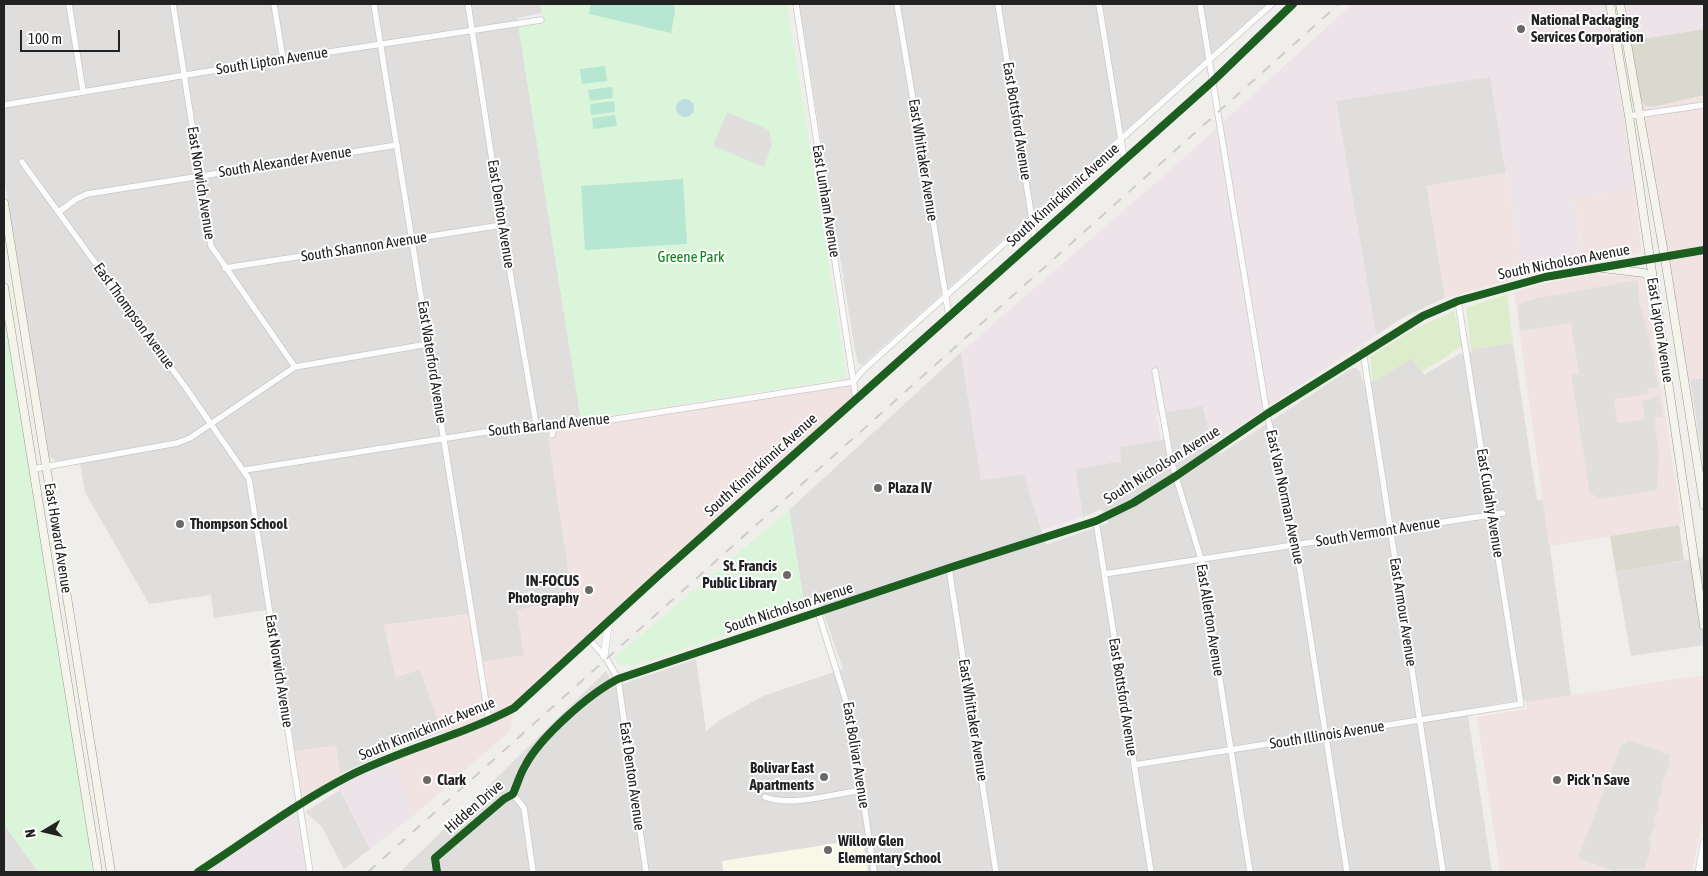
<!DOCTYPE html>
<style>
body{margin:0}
#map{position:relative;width:1708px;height:876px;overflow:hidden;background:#f0eeeb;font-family:"Asap Condensed",sans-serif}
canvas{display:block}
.frame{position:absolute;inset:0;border:5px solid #222;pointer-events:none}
.north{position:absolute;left:20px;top:806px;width:50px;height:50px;-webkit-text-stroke:4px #fff;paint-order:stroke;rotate:261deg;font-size:14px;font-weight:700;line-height:20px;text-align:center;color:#222}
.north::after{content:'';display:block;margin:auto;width:18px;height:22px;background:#222;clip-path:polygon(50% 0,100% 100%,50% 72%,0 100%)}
.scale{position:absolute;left:20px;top:30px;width:100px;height:22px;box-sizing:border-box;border:2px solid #222;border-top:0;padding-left:6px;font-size:15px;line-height:18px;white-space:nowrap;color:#222;-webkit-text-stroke:4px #fff;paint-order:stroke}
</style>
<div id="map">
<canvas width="1708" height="876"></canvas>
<div class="frame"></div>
<div class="north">N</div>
<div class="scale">100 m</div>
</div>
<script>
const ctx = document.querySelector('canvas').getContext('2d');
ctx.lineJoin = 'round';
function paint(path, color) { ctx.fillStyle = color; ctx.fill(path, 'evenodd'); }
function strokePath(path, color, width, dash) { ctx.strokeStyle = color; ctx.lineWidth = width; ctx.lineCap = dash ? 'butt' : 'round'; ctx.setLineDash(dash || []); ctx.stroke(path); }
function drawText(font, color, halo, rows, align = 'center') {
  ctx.font = font + ' "Asap Condensed",sans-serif'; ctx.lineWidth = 4; ctx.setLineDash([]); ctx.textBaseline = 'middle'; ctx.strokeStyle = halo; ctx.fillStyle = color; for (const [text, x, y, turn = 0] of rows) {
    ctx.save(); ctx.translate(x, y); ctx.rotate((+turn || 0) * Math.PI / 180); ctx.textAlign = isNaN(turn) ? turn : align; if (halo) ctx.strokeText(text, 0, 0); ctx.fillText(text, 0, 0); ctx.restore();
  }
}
paint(new Path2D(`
 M4,4H540L542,13L517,18L581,420H546L573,600L517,610L524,655L483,662L475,613L384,625L396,677L420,669L442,732L395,749L340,774L336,746L295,751L273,609L214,618L211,595L149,604L85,492L79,458L57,461L49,457L4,178Z
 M799,4H1267L862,365L858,363L855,350Z
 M1490,76L1506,173L1427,186L1445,298L1404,317L1376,335L1336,101Z
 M1513,343L1537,500H1543L1571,696L1526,702L1525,699L1467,709L1492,872H400L606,671L614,687L696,659L706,731L720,720L763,696L843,669L820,603L805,609L789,510L961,352L981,479L1024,474L1046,545L1108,523L1102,509L1083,517L1075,469L1121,461L1119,447L1170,438L1166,412L1203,406L1212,444L1220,454L1352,368H1357L1360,372L1364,386L1412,358L1424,375L1459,354L1472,352L1471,349Z
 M1704,378V470L1690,380Z
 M1704,557V645L1631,656L1616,572Z
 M340,790L370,849L344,869L322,827L305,812Z
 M4,824L38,872H4Z`), '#dfdedc');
paint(new Path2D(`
 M1704,95V378L1685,380L1637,105Z
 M1506,173L1524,276L1445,298L1427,186Z
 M1635,189L1641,250L1636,254L1597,262L1599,275L1640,277L1645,281L1682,524L1549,546L1514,292L1546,283L1587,276L1574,198Z
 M853,382L856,399L514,708L510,731L413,816L393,757L444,737L420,670L396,677L384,625L472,614L479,658L483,662L524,655L517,610L573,600L546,424L566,425Z
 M1704,675V813L1692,872H1500L1477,717L1527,709L1526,702Z
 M336,746L341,780L300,806L292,752Z`), '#f1e3e1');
paint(new Path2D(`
 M1352,4H1606L1635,189L1574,198L1584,264L1524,276L1490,77L1336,101L1376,335L1212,444L1203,406L1156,414L1161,440L1120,447L1121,461L1075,469L1083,517L1041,530L1024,474L981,480L961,352L1177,164Z
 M1625,4H1704V29L1631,41Z
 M393,757L413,816L370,849L337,783Z
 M300,806L310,872H198Z`), '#ede4e9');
paint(new Path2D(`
 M863,839L868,872H723L722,861Z`), '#f8f7e8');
paint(new Path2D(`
 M1704,29V95L1652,107L1644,105L1640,99L1631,41Z
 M1679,525L1684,560L1616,572L1610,536Z`), '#d9d9cd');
paint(new Path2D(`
 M1507,294L1513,343L1471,349L1466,308Z
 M1454,311L1462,346L1422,372L1412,358L1373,383L1370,357L1414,329Z`), '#ddeccb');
paint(new Path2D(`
 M540,4H787L847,378L581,420L518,23L543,19Z
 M4,314L91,856L92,872H38L4,824Z
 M789,510L805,609L633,666L619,665L614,658Z`), '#daf5da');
paint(new Path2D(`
 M591,4H674L675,11L671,33L589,14Z
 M605,66L607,81L582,84L580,69Z
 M612,87L613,98L590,101L588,90Z
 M614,101L615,112L591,115L590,104Z
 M615,115L617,126L593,129L592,118Z
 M683,179L687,244L585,250L581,186Z`), '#b7e6d2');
paint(new Path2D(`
 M727,112L769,130L772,144L764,167L713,146Z
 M1638,280L1639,301L1651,344L1658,387L1647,389L1648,394L1614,399L1617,422L1623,423L1645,419L1642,401L1659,396L1663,417L1654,418L1659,452L1657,490L1601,499L1590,493L1571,375L1579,374L1571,323L1520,331L1518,306L1524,302L1538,298Z
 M1628,740L1670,755L1668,760L1671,761L1661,787L1663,788L1657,805L1659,806L1653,822L1655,824L1649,840L1652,842L1645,869L1642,868L1640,872H1616L1578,858L1622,743L1626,744Z`), '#e0dfde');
paint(new Path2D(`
 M676 108a9 9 0 1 1 18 0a9 9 0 1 1-18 0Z`), '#bfdbe3');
const minor = new Path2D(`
 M69,4L83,91
 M173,4L211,246L295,367
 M274,4L283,59
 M374,4L489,721
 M468,4L502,225L536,424
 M796,4L856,399
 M897,4L949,316
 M998,4L1035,239
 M1099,4L1124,159
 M1200,4L1267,414L1296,545L1347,872
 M4,105L283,59L541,20
 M1629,116L1704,105
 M22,162L186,388L249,479L310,872
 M59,212L76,199L87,194L397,145
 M225,268L502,225
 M1363,351L1443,872
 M1155,371L1171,461L1201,559L1250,872
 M552,435L554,424
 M33,469L177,443L190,438L295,367L428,344
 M245,470L536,424L578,425L853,382L863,370L1272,4
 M1096,521L1151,872
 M949,568L996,872
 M1104,574L1503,513
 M818,612L851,717L874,872
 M588,638L606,658L618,679L646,872
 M1134,765L1521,704L1458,301
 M513,794L524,808L533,872
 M765,797C791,807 834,794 862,790
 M437,872L435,858L504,799L513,794C517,785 520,774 525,766C540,737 589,694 618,679L955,566L1096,521L1133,503L1176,476L1267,414L1423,316L1458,301L1545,277L1704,250`);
const tertiary = new Path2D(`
 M604,656L609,620
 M198,872C248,840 296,803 349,776C402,749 461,736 514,708L659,575L1213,81L1293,4
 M1699,872L1704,843`);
const secondary = new Path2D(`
 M1610,4L1629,116L1704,626
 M1620,4L1666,265L1704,505
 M4,203L111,872
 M1602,268L1644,273L1652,279
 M4,287L98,872`);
strokePath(minor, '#c9c8c7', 7);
strokePath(tertiary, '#c9c8c7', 8);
strokePath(secondary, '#999a82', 9);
strokePath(minor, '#fdfcfc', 5.5);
strokePath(tertiary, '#fdfcfc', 7);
strokePath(secondary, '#f4f4ed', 8);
strokePath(new Path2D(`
 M368,872L1339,4`), '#ccc', 2, [10, 10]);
strokePath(new Path2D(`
 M198,872C248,840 296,803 349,776C402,749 461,736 514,708L659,575L1213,81L1293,4
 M437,872L435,858L504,799L513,794C517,785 520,774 525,766C540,737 589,694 618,679L955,566L1096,521L1133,503L1176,476L1267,414L1423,316L1458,301L1545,277L1704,250`), '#1b5e20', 8);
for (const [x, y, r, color] of [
 [1521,29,5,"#6a6968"],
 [878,488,5,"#6a6968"],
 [180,524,5,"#6a6968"],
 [787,575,5,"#6a6968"],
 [589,590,5,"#6a6968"],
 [824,777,5,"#6a6968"],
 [427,780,5,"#6a6968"],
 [1557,780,5,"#6a6968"],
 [828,850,5,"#6a6968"]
]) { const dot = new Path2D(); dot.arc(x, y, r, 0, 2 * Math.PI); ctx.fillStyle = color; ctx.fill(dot); strokePath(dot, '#fff', 2); }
drawText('bold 15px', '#222', '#fff', [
 ["National Packaging",1531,20],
 ["Services Corporation",1531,37],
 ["Plaza IV",888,488],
 ["Thompson School",190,524],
 ["St. Francis",777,566,"right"],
 ["Public Library",777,583,"right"],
 ["IN-FOCUS",579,581,"right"],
 ["Photography",579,598,"right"],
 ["Bolivar East",814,768,"right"],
 ["Apartments",814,785,"right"],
 ["Clark",437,780],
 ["Pick 'n Save",1567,780],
 ["Willow Glen",838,841],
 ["Elementary School",838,858]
], 'left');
drawText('15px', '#222', '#fff', [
 ["South Lipton Avenue",272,61,-9],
 ["East Bottsford Avenue",1017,121,81],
 ["East Whittaker Avenue",923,160,81],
 ["South Alexander Avenue",285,162,-9],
 ["East Norwich Avenue",201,183,81],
 ["South Kinnickinnic Avenue",1063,195,-42],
 ["East Lunham Avenue",826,201,81],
 ["East Denton Avenue",501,214,81],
 ["South Shannon Avenue",364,247,-9],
 ["South Nicholson Avenue",1564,262,-11],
 ["East Thompson Avenue",134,316,54],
 ["East Layton Avenue",1660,330,81],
 ["East Waterford Avenue",432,362,81],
 ["South Barland Avenue",549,425,-6],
 ["South Kinnickinnic Avenue",761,465,-42],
 ["South Nicholson Avenue",1162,465,-32],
 ["East Van Norman Avenue",1285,497,78],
 ["East Cudahy Avenue",1490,503,81],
 ["South Vermont Avenue",1378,532,-9],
 ["East Howard Avenue",58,538,81],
 ["South Nicholson Avenue",789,608,-18],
 ["East Armour Avenue",1403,612,81],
 ["East Allerton Avenue",1210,620,81],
 ["East Norwich Avenue",279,671,81],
 ["East Bottsford Avenue",1123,697,81],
 ["East Whittaker Avenue",973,720,81],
 ["South Kinnickinnic Avenue",427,729,-22],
 ["South Illinois Avenue",1327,735,-9],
 ["East Bolivar Avenue",856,755,81],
 ["East Denton Avenue",632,776,82],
 ["Hidden Drive",474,807,-41]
]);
drawText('15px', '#0c8416', '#fff', [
 ["Greene Park",691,257]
]);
</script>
